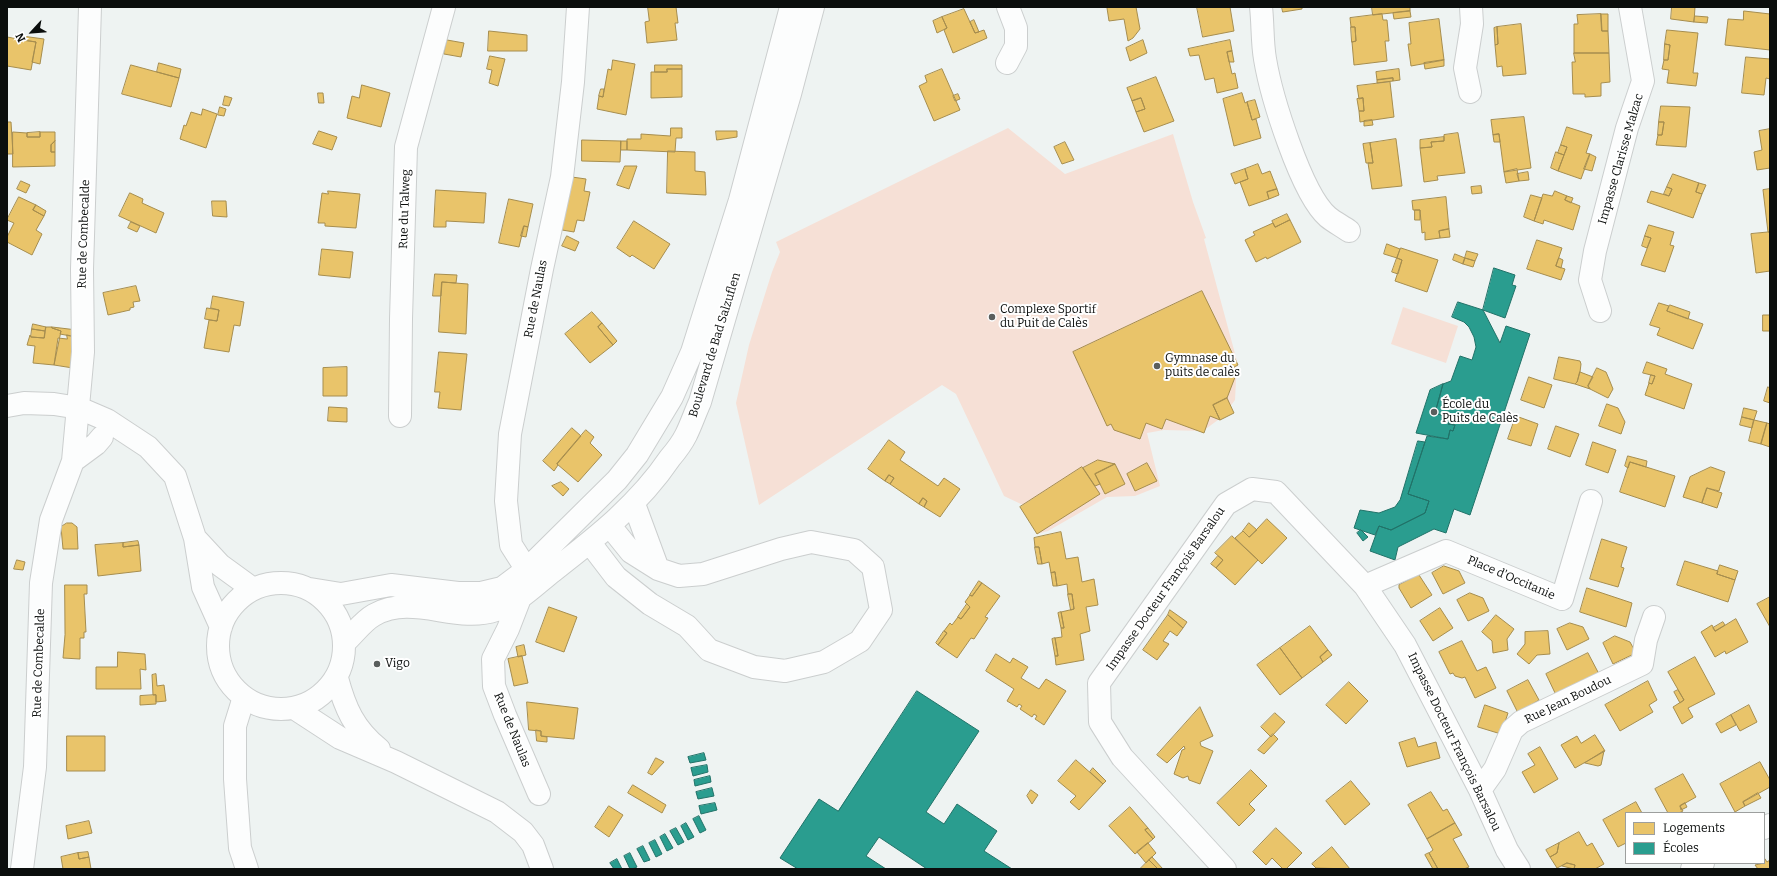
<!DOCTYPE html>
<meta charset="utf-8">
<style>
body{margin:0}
#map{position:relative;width:1777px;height:876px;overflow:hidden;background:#eef3f2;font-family:Bitter,serif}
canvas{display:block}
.frame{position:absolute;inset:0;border:8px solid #0b0e0d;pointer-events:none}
.legend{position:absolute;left:1625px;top:812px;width:140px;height:52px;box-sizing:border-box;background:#fff;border:1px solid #9d9f9e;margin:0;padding:5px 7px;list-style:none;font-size:12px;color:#0b0e0d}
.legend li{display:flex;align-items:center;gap:8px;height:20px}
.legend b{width:20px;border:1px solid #9d9f9e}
.north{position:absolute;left:12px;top:12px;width:40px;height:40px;-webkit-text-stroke:3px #fff;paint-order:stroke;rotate:244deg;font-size:11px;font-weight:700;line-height:16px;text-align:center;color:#0b0e0d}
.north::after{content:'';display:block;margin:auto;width:14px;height:18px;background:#0b0e0d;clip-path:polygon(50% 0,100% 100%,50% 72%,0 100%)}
</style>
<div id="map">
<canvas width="1777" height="876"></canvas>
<div class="frame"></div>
<ul class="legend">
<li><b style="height:11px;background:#e9c46a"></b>Logements</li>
<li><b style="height:11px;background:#2a9d8f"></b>Écoles</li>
</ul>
<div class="north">N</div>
</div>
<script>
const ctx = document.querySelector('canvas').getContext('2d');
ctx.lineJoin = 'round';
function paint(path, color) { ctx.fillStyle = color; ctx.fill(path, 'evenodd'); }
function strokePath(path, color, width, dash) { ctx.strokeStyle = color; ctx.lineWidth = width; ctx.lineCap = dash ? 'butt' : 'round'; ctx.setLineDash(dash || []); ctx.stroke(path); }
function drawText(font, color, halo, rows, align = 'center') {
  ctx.font = font + ' Bitter,serif'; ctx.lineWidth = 4; ctx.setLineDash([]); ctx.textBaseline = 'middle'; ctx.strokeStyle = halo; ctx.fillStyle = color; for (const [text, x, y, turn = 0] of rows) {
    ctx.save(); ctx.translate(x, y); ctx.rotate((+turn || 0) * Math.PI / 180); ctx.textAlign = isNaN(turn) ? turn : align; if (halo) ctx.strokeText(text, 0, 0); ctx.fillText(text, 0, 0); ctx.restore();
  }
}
paint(new Path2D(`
 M1008,128L1065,174L1173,134L1193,202L1206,238L1204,239L1237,361L1235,400L1222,417L1203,431L1164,430L1147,433L1160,486L1135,496L1107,497L1048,531L1037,534L1023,505L1004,496L956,394L942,385L759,505L736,403L749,345L772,272L780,252L776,242Z
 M1403,307L1458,326L1446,363L1391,344Z`), '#f6e0d6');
const homes = new Path2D(`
 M648,7H676L678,23H675L677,40L647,43L645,22L649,21Z
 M1113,7H1136L1140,29L1133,38L1128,41L1124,19L1109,21L1107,8Z
 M1197,7H1230L1234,31L1203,37Z
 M1282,7H1302V9L1283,12Z
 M1372,7H1410V11L1373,15Z
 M1672,7H1695L1694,22L1671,19Z
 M964,9L975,33L984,30L987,38L953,53L944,30L947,28L942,17Z
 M1410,11L1411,17L1394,19L1393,13Z
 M1744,11L1770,14V50L1725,45L1728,19L1743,20Z
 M1382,14L1383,20H1387L1389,41H1385L1387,61L1354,65L1352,42L1356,41L1355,27H1351L1350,18Z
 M1601,14H1608V31H1602Z
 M1601,14L1602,31H1608L1609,53H1574V24H1578L1577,15Z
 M1695,16L1708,17L1707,23L1694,22Z
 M942,17L947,28L937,33L933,21Z
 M1439,19L1444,60L1411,66L1408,44H1411L1409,23Z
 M974,20L979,32L975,33L970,22Z
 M1521,24L1526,74L1503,76L1502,66L1497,67L1495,45L1498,44L1497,27Z
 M1351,27H1355L1356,41L1352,42Z
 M1497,27L1498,44L1495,45L1494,28Z
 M1667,30L1698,33L1693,73H1698L1696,86L1667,83L1669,70L1662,69L1664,60H1668L1670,45L1665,44Z
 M489,31L527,35V51H488Z
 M22,36L44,39L40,64L32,62L36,42L21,40Z
 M7,37L36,42L31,70L7,66Z
 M447,40L464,43L461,57L444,54Z
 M1143,40L1147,53L1130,61L1126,48Z
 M1230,40L1232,51L1227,52L1232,74L1235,73L1238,88L1217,93L1214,78L1205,80L1199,55L1190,56L1188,49Z
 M1665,44L1670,45L1668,60H1664Z
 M1232,51L1234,62H1229L1227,52Z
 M1574,53H1609L1610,82L1601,83V96L1585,97V94H1573L1572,62H1575Z
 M490,56L505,59L498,86L489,83L492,70L487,69Z
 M1746,57L1770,59V79L1766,78L1764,95L1742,93Z
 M613,60L635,64L626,115L597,109L599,96L603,97L608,69L611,70Z
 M1444,60V66L1425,69L1424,63Z
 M159,63L181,69L179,78L157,72Z
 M131,65L179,78L171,107L122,94Z
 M655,65H682V69H667V72H655Z
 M667,69H682V97L651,98V72H667Z
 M942,69L960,110L934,121L919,86L927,82L925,76Z
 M1399,69L1400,80L1393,81V78L1377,80L1376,72Z
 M1156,77L1174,121L1144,132L1136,112L1145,109L1141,98L1132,101L1127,88Z
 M1393,78V81L1377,83V80Z
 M1390,82L1394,117L1360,122L1359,111H1364L1363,98L1359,99L1357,86Z
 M362,85L390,93L381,127L347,118L352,96L359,98Z
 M601,89H604L603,97L599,96Z
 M318,93H323L324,103H319Z
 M1242,93L1245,103L1247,102L1252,120L1256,119L1261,138L1234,146L1223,99Z
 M958,94L960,99L955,101L953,96Z
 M225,96L232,98L229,106L223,105Z
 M1141,98L1145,109L1136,112L1132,101Z
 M1363,98L1364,111H1359L1357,99Z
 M1255,100L1260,117L1252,120L1247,102Z
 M1661,106L1690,107L1686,147L1656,145L1658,135H1662L1664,122H1659Z
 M220,107L226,109L224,116L218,115Z
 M203,109L217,114L206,148L180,139L184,125L186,126L191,112L201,115Z
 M1524,117L1531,168L1504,172L1499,134L1493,135L1491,120Z
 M1372,120L1373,125L1364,126V121Z
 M7,122H11L13,154H7Z
 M1659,122H1664L1662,135H1658Z
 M1567,127L1592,135L1586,153L1590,154L1581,179L1558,171L1567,147L1561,145Z
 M671,128H682V138H676L675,152L627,150V139H641V134L670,136Z
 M1770,129V168L1757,170L1754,152L1762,150L1759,131Z
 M319,131L337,137L332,150L313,144Z
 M716,131H737V137L717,140Z
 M13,132L27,133V137H40V132H55V141L51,145V152H55V166L13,167Z
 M40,132V137H27V133Z
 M1458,133L1465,173L1437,176L1438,180L1424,182L1420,148L1432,147L1431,142L1444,141V135Z
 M1499,134L1500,142H1494L1493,135Z
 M1444,137V141L1431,142L1432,147L1420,148V140Z
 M1396,139L1402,186L1372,189L1368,163H1373L1370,143Z
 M582,140L621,141L620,162L582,161Z
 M55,141V152H51V145Z
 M621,141H627V150H621Z
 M1065,142L1074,160L1062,164L1054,147Z
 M1370,143L1373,163H1366L1363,144Z
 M1561,145L1567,147L1564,155L1558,153Z
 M668,151L695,152V171L705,172L706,195L667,193Z
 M1556,152L1564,155L1558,171L1551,168Z
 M1590,154L1596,157L1592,171L1584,169Z
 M1258,164L1262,174L1270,171L1277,189L1267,192L1269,199L1249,206L1240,182L1248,179L1245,169Z
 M625,166H637L629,189L617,185Z
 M1245,169L1248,179L1235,184L1231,174Z
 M1517,169L1519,181L1506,183L1504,172Z
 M1528,172L1529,180L1519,181L1517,174Z
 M1673,174L1699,183L1696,192L1702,194L1693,218L1647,202L1651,191L1669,196L1672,189L1667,187Z
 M572,177L586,179L584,191L590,192L584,221L577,220L574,232L562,230Z
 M21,181L30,185L26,193L17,189Z
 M1699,183L1706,185L1702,194L1696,192Z
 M1481,186L1482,193L1472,194L1471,187Z
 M1667,187L1672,189L1669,196L1664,194Z
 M1277,189L1279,195L1269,199L1267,192Z
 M1770,189V232H1768L1763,190Z
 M436,190L486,193L484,223L446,221V227H434Z
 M328,191L360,194L356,228L325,226V223H318L322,193L328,194Z
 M1555,191L1567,196L1565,200L1580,206L1573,230L1544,220L1543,224L1534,221L1543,194L1552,196Z
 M130,193L143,199L142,203L164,213L156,233L119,216Z
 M1531,195L1542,198L1534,221L1524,217Z
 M1567,196L1573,198L1571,203L1565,200Z
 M19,197L36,205L33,210L44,216L36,230L42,234L32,255L7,242V237L14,223L7,220Z
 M1446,197L1449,229L1439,231L1440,238L1425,240V232L1422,233L1420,210H1413L1412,201Z
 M509,199L533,204L528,227L524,226L519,247L499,243Z
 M212,201H226L227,217L213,216Z
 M36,205L46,211L44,216L33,210Z
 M1415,210H1420V220H1415Z
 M1287,214L1290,220L1275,227L1272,221Z
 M1290,220L1301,242L1267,259L1266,257L1256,262L1245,240L1255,235L1253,232L1273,223L1275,227Z
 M634,221L670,244L654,269L632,255L630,257L617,248Z
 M131,222L140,226L137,232L128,228Z
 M1649,225L1674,232L1670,245L1674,246L1665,272L1641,265L1651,238L1645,236Z
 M524,226L528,227L526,237L521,236Z
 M1449,229L1450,237L1440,238L1439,231Z
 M1768,232H1770V271L1756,273L1751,234Z
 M567,236L579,242L575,251L562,246Z
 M1645,236L1651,238L1647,248L1642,246Z
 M1537,240L1562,248L1556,266L1565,269L1561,280L1527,269Z
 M1387,244L1400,249L1397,258L1384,254Z
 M1401,248L1438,260L1427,292L1395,281L1402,260L1397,258Z
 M322,249L353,252L350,278L319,275Z
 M1467,251L1478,254L1475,261L1465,258Z
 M1455,254L1465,258L1463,264L1453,260Z
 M1397,258L1402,260L1398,274L1392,272Z
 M1465,258L1475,261L1473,267L1463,264Z
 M1559,258L1563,260L1561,268L1556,266Z
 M435,274L457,275L456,283L442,282L441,296H433Z
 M442,282L468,284L466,334L439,332Z
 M136,286L140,301L133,302L134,307L130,308V310L108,315L103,293Z
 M1202,291L1238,365L1234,367L1237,372L1227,398L1213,405L1220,420L1210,416L1204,433L1166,419L1162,429L1146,423L1140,439L1114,430L1111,424L1107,426L1073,352Z
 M213,296L244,302L240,326L234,325L229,352L204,348L209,320L217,321L219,310L211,308Z
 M1659,303L1669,306L1667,311L1703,324L1693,349L1657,335L1660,328L1650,325Z
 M1670,305L1690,312L1688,319L1667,311Z
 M207,308L219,310L217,321L205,319Z
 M592,312L602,323L598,327L613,345L590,363L565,334Z
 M1763,315H1770V331H1763Z
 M602,323L617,341L613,345L598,327Z
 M33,324L46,327L45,331L32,329Z
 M46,327H52V328L61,331L54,365L33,363L35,346L27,345L30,335L31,337L44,338Z
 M52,327L77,330L76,337L60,334L61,331L52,328Z
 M32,329L45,331L44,338L31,337Z
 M67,335L76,337L73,368L54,365L58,338L67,339Z
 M439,352L467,354L461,410L438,408L440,392H435Z
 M1559,357L1580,361L1581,364L1580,372L1577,382L1575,384L1554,379Z
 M1647,362L1667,369L1665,374L1692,384L1684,409L1645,395L1649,383L1652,384L1655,376L1643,373Z
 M347,367V396H323V368Z
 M1597,368L1606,372L1609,379L1613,389L1608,398L1590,389L1588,386Z
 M1580,372L1593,377L1588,386L1590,389L1575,384L1577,382Z
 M1651,375L1655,376L1652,384L1649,383Z
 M1529,377L1552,385L1544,408L1521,400Z
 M1768,387L1770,388V403L1764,401Z
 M1227,398L1234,413L1220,420L1213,405Z
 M1607,404L1618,408L1625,422L1621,434L1599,426Z
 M329,407L347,408V422L328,421Z
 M1744,408L1757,411L1754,420L1742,417Z
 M1516,416L1538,424L1531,446L1508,439Z
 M1742,417L1754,420L1752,428L1740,425Z
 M1754,420L1767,423L1761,444L1749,441Z
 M1767,423L1770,424V447L1761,444Z
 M1556,426L1579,434L1570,457L1548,449Z
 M572,428L581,436L557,464L558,465L554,471L543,461Z
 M586,430L594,437L590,443L602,455L578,482L557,464Z
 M889,440L905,452L900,460L938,486L944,478L960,489L940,517L924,507L927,501L923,498L919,504L890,484L894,478L889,475L885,481L868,469Z
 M1593,442L1616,450L1608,473L1586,465Z
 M1628,456L1647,461L1646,467L1630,462L1628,468L1625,466Z
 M1098,460L1115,464L1095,474L1100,484L1095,486L1083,468Z
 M1630,462L1675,476L1665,507L1620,492Z
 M1147,463L1157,481L1135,491L1127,474Z
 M1115,464L1125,484L1105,494L1095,474Z
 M1082,467L1100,494L1037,534L1020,507Z
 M1711,467L1725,472L1719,491L1707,488L1702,503L1683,497L1690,477Z
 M889,475L894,478L890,484L885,481Z
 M561,482L569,489L563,496L552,486Z
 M1707,488L1722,493L1717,508L1702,503Z
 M923,498L927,501L924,507L919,504Z
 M1267,519L1287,538L1262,564L1235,538L1243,531L1249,537Z
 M67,523H72L77,527L78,549H63L61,527Z
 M1249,523L1257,530L1249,537L1243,531Z
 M1061,532L1066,559L1078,557L1082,582L1094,579L1098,605L1086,607L1090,631L1080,634L1084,660L1056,665L1055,656H1058L1055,638L1062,637L1061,628H1064L1061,612L1074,609L1072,594H1068L1067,584L1057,586L1055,572L1051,573L1049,562L1042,564L1039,547H1035L1034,538Z
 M1232,536L1258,560L1235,585L1216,568L1223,560L1215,553Z
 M1602,539L1627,547L1622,563L1621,567L1624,568L1618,587L1590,579Z
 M138,541L139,545L123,547V543Z
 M123,543V547L139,545L141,571L98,576L95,545Z
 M1035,547H1039L1042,564H1038Z
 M1218,556L1223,560L1216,568L1211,564Z
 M17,560L25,562L23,570L14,569Z
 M1685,561L1718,571L1717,574L1735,580L1728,602L1677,585Z
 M1720,565L1738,571L1735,580L1717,574Z
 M1444,566L1459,571L1465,583L1443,594L1432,573Z
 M1055,572L1057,586H1053L1051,573Z
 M1419,575L1432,595L1411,608L1399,588V585Z
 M979,581L982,583L972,596L970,595Z
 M982,583L1000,596L985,617L988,618L974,639L971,638L957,658L938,645L947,633L944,631L950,623L952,625L958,617L961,619L970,607L965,602L970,595L972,596Z
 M65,585H87V594H84L86,632H84V638H80V659L63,658L65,635Z
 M1587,588L1632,603L1626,627L1580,612Z
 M1470,593L1483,598L1489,611L1468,621L1457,600Z
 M1068,594H1072L1074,609L1071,610Z
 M1770,597V627L1757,604Z
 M967,604L970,607L961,619L958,617Z
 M549,607L577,617L564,652L536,642Z
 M1440,608L1453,628L1433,641L1420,621Z
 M1170,610L1187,622L1183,628L1168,615Z
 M1061,612L1064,628H1061L1058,613Z
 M1168,615L1183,628L1177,636L1170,631L1163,641L1169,644L1157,660L1143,650Z
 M1496,615L1514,629L1507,639L1508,650L1493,653L1492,641L1482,632Z
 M1736,619L1748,642L1726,654L1725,651L1715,657L1701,632L1712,625L1715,631Z
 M1723,622L1725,625L1715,631L1713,628Z
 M1570,623L1583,627L1589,639L1567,650L1557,629Z
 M1310,626L1328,650L1320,657L1323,662L1302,678L1280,648Z
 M944,631L947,633L938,645L936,643Z
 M1548,631L1550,654L1537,655L1529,664L1517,654L1525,644V632Z
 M1615,636L1630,642L1636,653L1613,664L1603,643Z
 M1055,638L1058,656H1055L1052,639Z
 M1462,641L1477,671L1486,667L1496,688L1475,698L1465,677L1462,678L1455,676L1453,673L1450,674L1439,652Z
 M524,645L526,655L518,657L516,647Z
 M1280,648L1302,678L1280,695L1257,665Z
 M1328,650L1332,655L1323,662L1320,657Z
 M118,652L145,654L146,670L140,669L141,689H96V667H117Z
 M1588,653L1599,674L1556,695L1546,674Z
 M996,654L1010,663L1013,658L1028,667L1021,678L1039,689L1046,679L1066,691L1044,725L1035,719L1037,716L1034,714L1032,717L1020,709L1022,706L1019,704L1017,707L1007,701L1014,689L986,671Z
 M522,656L528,683L514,686L508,659Z
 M1695,657L1715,694L1688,708L1693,717L1682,724L1673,707L1684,700L1668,672Z
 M156,674L157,686L164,685L166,701L156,702V695H153L152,675Z
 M1528,680L1539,700L1518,713L1507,691Z
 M1648,681L1657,700L1649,705L1653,712L1620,731L1605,705Z
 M1349,682L1368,701L1346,724L1326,705Z
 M1678,690L1684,700L1680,703L1674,692Z
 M156,695V704L140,705V696Z
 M527,702L578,708L574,739L541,736V731L529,730Z
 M1485,705L1508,713L1501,734L1478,727Z
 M1749,705L1757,722L1740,731L1731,715Z
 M1200,707L1213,736L1200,742L1201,746L1213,751L1200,784L1189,780L1188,776L1183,778L1174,774L1182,750L1185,749L1184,746L1167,763L1157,755Z
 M1275,713L1285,722L1271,737L1261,727Z
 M1731,715L1736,725L1721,733L1716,724Z
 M536,730L541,731V736L547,737V742L537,741Z
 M1273,734L1278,739L1264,754L1258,750Z
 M1595,735L1605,751L1575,768L1561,745L1577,736L1581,743Z
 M67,736H105V771H67Z
 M1415,738L1418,747L1436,742L1440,758L1407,767L1399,743Z
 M1540,747L1558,779L1534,793L1522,772L1535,765L1528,754Z
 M1604,751L1601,765L1598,766L1585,763Z
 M656,758L664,762L652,775L648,773Z
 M1076,760L1103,784L1079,810L1070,802L1076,796L1058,781Z
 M1760,762L1770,780V787L1743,802L1745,806L1735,812L1720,784Z
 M1093,768L1106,781L1103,784L1090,772Z
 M1251,770L1267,786L1249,804L1255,810L1239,826L1217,803Z
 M1683,774L1696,797L1680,806L1683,811L1679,813H1668L1655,789Z
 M1351,781L1370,804L1345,825L1326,801Z
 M633,785L666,805L662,813L628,793Z
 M1031,790L1038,795L1032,804L1027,796Z
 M1431,792L1443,811L1447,809L1455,823L1427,839L1408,805Z
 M1758,793L1761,798L1745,806L1743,802Z
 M1636,802L1642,813H1626V843L1618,847L1603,820Z
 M1685,803L1687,807L1681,810L1680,806Z
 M609,806L623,815L609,837L595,827Z
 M1130,807L1148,828L1145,830L1153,839L1135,854L1109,826Z
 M89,821L92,833L68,839L66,826Z
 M1455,823L1462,835L1453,839L1469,867L1464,869H1438L1429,853L1433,850L1427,839Z
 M1148,828L1155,837L1153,839L1145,830Z
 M1276,828L1302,853L1286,869H1283L1272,858L1266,865L1253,852Z
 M1579,832L1587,846L1592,843L1604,864L1595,869H1574L1575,865L1567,863L1557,868L1550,857L1557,853L1559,843Z
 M1148,843L1156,853L1146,863L1137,852Z
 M1559,843L1557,853L1550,857L1546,850Z
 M1332,847L1350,869L1316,868L1312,864Z
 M88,852L89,857L79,859L78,853Z
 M78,853L79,859L89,857L91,869H63L61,857Z
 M1429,853L1438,869H1433L1425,855Z
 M1152,857L1163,869H1158L1149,860Z
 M1765,859L1767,862L1770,860V869H1758L1755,865L1764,863Z
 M1149,860L1158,869H1140Z
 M1567,863L1575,865L1574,869L1562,866Z`);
paint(homes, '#e9c46a');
strokePath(homes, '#a68d4e', 1);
const schools = new Path2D(`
 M1494,268L1515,275L1512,285L1516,286L1505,318L1483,310Z
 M1458,302L1483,310L1500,343L1506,326L1530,334L1470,515L1454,509L1446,533L1434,529L1398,547L1395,560L1370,551L1379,526L1391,530L1425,513L1429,501L1408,494L1427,436L1448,439L1450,430L1453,431L1455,425L1448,424L1450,418L1435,413L1443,384L1451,381L1460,356L1472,360L1476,347L1474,337L1469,327L1464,322L1452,317Z
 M1443,384L1435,413L1450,418L1448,424L1455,425L1453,431L1450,430L1448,439L1416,433L1430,390Z
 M1418,441L1425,442L1408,494L1429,501L1425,513L1391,530L1379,526L1375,535L1354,528L1360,510L1379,513L1395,507L1400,500Z
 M1361,530L1368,537L1363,541L1357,533Z
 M917,691L979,731L926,812L944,824L957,804L997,831L984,851L1012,869H927L879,837L866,856L886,869H798L780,858L819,799L838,811Z
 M704,753L706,760L690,763L688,757Z
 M707,765L708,772L693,776L691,768Z
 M710,776L711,782L695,786L694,780Z
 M712,788L714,796L698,799L696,792Z
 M715,803L717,810L701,814L699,806Z
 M699,816L706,830L700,833L693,819Z
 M686,823L694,837L688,840L681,826Z
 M676,828L684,842L678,845L670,831Z
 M665,834L673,848L667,851L660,837Z
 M655,840L662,854L656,857L649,843Z
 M643,846L650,860L644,862L637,849Z
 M630,853L637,867L632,869H630L624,856Z
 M617,859L622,869H614L610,863Z`);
paint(schools, '#2a9d8f');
strokePath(schools, '#217268', 1);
const minor = new Path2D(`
 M90,7L82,269L83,352L73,461L96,444L102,437
 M1261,7C1263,24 1262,42 1265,59C1271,95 1301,194 1328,217C1334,222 1342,226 1349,231
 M1007,63L1016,46V28L1008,7
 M1470,92L1465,68L1472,24L1471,7
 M1600,311L1590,280L1595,251L1627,128L1643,81L1630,7
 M7,406L24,403L54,404L79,408L107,420L148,447L175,476L195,538L203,587L221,627
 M400,416L401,319L406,147L444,7
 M634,504L658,569
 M195,538L220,565L253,589
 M590,543L616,577L650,604L687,626L709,650L754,667L785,671L824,662L860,641L881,610L873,567L854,550L811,542L781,549L703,574L679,576L658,569L631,552L610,526
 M534,581L511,545L506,501L510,434L542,269L562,177L573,82L578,7
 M218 646a63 63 0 1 1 126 0a63 63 0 1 1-126 0Z
 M1365,586L1446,551L1562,599L1591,501
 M310,589L341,594L391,585L458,593H481L502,588L526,570L617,480L637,455L672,397L692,352L740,200L791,7
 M520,598L508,629L493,659L494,686L505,715L539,794
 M345,642C354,634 363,621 374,615C413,593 456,624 496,610C518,603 535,585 553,571C597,537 639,504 670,458C676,451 682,443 686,435C691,425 695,413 700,402L790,94L813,7
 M337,678C345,708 354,729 379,749
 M244,697L235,726V779L240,848L247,869
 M294,708L340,738L396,762L497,812L523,832L533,845L542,869
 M1480,790L1495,769L1512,730L1521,722L1642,664L1646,640L1654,617
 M1764,828L1770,825
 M22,869L35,767L41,583L51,520L73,461
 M1225,869L1122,757L1100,722L1099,683L1226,504L1252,489L1276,492L1365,586L1405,645L1480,790L1507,850L1519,869
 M1692,869L1703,863`);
strokePath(minor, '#cbcece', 24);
strokePath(minor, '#fcfdfd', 22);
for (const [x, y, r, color] of [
 [992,317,4,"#5a5e5d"],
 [1157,366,4,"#5a5e5d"],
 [1434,412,4,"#5a5e5d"],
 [377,664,4,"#5a5e5d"]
]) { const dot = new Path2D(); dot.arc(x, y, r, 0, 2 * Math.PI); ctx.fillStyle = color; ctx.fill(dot); strokePath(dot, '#fff', 1.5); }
drawText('12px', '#0b0e0d', '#fff', [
 ["Impasse Clarisse Malzac",1621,159,-74],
 ["Rue du Talweg",405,209,-88],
 ["Rue de Combecalde",84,234,-88],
 ["Rue de Naulas",536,299,-79],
 ["Boulevard de Bad Salzuflen",715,345,-73],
 ["Place d'Occitanie",1511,578,23],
 ["Impasse Docteur François Barsalou",1166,589,-55],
 ["Rue de Combecalde",39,663,-88],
 ["Rue Jean Boudou",1568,700,-26],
 ["Rue de Naulas",512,730,68],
 ["Impasse Docteur François Barsalou",1454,742,64]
]);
drawText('12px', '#0b0e0d', '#fff', [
 ["Complexe Sportif",1000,310],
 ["du Puit de Calès",1000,324],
 ["Gymnase du",1165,359],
 ["puits de calès",1165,373],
 ["École du",1442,405],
 ["Puits de Calès",1442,419],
 ["Vigo",385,664]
], 'left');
</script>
